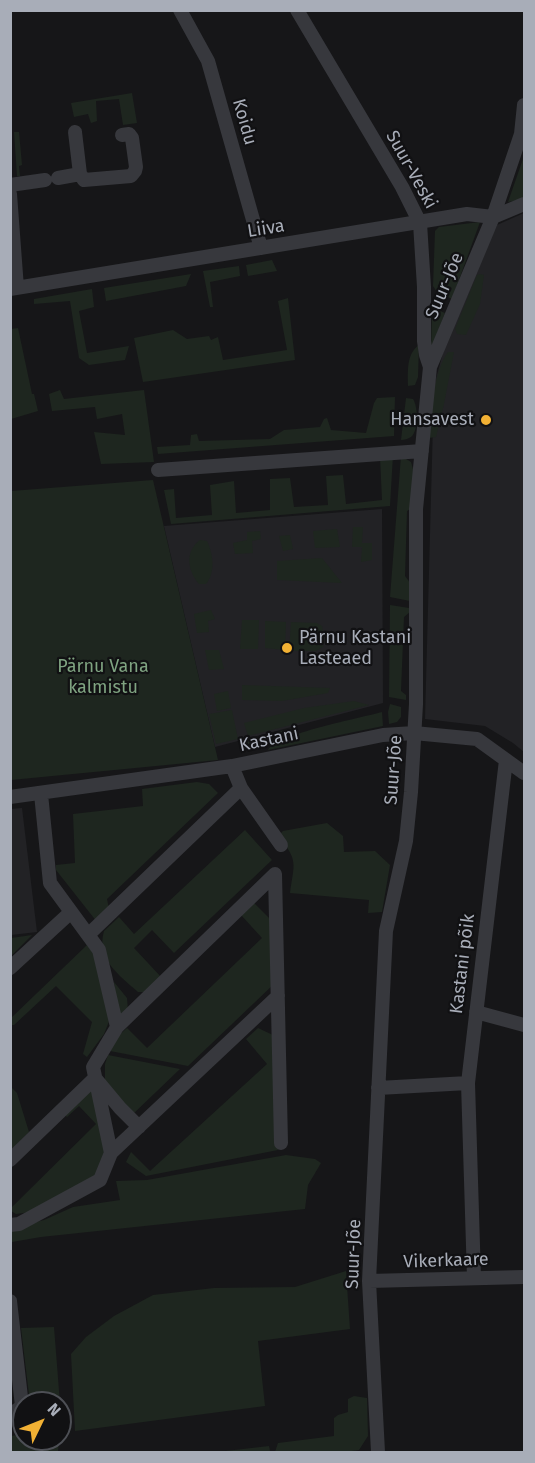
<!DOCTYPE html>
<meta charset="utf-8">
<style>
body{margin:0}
#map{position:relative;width:535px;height:1463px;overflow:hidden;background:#161618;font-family:"Fira Sans",sans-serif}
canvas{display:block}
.frame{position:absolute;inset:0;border:12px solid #a8adb8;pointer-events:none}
.north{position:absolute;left:12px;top:1391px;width:60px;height:60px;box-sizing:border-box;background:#111113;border:2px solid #4d4f55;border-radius:50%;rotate:47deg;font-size:16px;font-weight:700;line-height:24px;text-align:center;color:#a8adb8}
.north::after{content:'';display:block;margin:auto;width:21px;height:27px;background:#f2b134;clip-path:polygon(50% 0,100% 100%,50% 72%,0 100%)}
</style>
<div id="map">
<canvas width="535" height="1463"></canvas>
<div class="frame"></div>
<div class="north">N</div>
</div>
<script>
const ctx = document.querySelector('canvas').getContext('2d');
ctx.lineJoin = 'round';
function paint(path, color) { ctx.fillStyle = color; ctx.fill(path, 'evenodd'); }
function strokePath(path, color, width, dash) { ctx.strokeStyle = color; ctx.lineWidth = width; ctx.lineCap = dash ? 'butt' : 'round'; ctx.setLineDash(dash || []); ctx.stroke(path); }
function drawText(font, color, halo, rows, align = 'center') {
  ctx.font = font + ' "Fira Sans",sans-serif'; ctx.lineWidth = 4.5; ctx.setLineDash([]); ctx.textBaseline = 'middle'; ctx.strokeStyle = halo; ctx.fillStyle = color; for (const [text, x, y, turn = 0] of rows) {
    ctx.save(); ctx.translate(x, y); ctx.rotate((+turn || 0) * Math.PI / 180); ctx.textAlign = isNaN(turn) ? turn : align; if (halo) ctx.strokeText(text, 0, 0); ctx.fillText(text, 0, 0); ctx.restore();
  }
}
paint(new Path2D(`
 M524,213V752L513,743L485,726L425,719L434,386L449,331L497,225Z
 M382,509L383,703L215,747L164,526Z
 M22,808L37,932L11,935V809Z`), '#222225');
paint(new Path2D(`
 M132,93L137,123L123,125L119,99L96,101L97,121L91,123L88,114L74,117L71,103Z
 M14,132H19L22,165L19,166L20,176H17Z
 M524,156V199L508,202Z
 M480,222L452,299L437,292L433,286L435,231L439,227Z
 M272,260L277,271L248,276L246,265Z
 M239,266L240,276L210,282L213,307H210L203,271Z
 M191,274L186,286L106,301L104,288Z
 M480,274L484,275L480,304L466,335L457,334L455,329L477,275Z
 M92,289L94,307L79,311L87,353L129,346L125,360L89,365L79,358L70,301L34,304V299Z
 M288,298L295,360L143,382L134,338L173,330L187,339L209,336L211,340L218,337L223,360L287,350L278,301Z
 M435,309L445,313L431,350L432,311Z
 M18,328L32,394H34L38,411L11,419V329Z
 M419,345L418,377L415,385L408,386C408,372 406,354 419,345Z
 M448,352H454L444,404L436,437L429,438C431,413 433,372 448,352Z
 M60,390L64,399L144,390L154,462L101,464L94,432L125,435L122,414L97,419L95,407L52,411L49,394Z
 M395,397L394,436L158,454L157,447L190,445L191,435L197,434L199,441L270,439L284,430L320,427L324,419L327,418L331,430L366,433L374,403L377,398Z
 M406,398L413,399C418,406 419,431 411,437C408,439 404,440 401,440Z
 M393,455L390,506L171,524L164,490L174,489L176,518L212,515L210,485L234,481L236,513L270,510V479L290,478L294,507L328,505L326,476L343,475L346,504L382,500L380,457Z
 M401,456L411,462L413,469L414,507L407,511L405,576L411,584L410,601L390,597Z
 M153,480L218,760L11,780V491Z
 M353,527H363L362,543H372V560L361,562L362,547H352Z
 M337,529L340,547L315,548L313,531Z
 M260,531L261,539L252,541L253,553L235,554L233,543L247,540V532Z
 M290,535L293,549L283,551L279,536Z
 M200,540L207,541C213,554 216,572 206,584H199C188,571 184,552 200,540Z
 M322,558L342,583L277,580V561Z
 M390,605L409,608L410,612L404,617L401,691L406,695V700L389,697Z
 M211,610L215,619L208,621L209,632L197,633L194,614Z
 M242,620H259L258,649H240Z
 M265,621L286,622L285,650L265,648Z
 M291,622L317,623L322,626L324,637L323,647L316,651H289Z
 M205,650H219L224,669L209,670Z
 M242,685L330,688L328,693L282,701L242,700Z
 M228,691L231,708L217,711L214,694Z
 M354,701L369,705L248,736L244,723L304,708Z
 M390,704L401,707V717L397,722L389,724L388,712Z
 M232,710L238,739L216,744L209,714Z
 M382,712L383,726L268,750C276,734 361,718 382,712Z
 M293,728L251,751L246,740Z
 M197,782L209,784L218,793L107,899L109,909L97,922L56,870V865L75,863L73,814L143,806L142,789Z
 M327,823L343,836L344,852L375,851L390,865L382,912L368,913L369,900L290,893C294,863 299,861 278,836L283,831Z
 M245,830L272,860L174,953L152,930L134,948L162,978L147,992H138C119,975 96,959 104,931L119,917L134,934Z
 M253,902L274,923L275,983L188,1066L110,1051L118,1036L127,1028L147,1048L262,938L241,915Z
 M32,935L11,956V938Z
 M87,945L95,955L110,1019L104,1034L87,1057L83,1054L92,1022L56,986L14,1025H11V1018Z
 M114,982L127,998L128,1011L125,1014H117Z
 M258,1028L275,1036L278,1150L146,1176L126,1162L131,1152L150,1171L267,1064L246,1039Z
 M108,1055L180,1069L132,1115L105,1082V1064Z
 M10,1086L17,1093L29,1132L10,1151Z
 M93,1087L105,1153L96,1178L38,1211L16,1214L11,1211V1208L96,1124L79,1106L67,1117L64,1114Z
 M286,1155L315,1159L321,1163L308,1185L305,1209L41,1237L12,1242L10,1228L44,1220L73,1207L120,1200L116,1181L147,1180Z
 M346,1271L350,1329L258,1341L265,1406L75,1431L71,1354L86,1337L114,1316L153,1295L214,1288L295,1287Z
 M54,1327L61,1416L60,1427V1403H30L21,1328Z
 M354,1396L367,1398L368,1436L359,1450L345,1452H275L278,1443L334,1436V1418L338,1415L348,1412V1399Z
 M24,1434V1439H59L58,1452H11V1436Z
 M269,1446L270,1451L217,1452Z`), '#1e261f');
strokePath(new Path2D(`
 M180,10L208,61L261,248
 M297,10L402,187L420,223L424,287V341L426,355L430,367
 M80,174L84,180L131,176L135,171L136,167L132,138L129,134L122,135
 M58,178L80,174L75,132
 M10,185L45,180
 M10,194L17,288
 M10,289L467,214L493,217L524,204
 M158,470L422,451
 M232,766L241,788L281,845
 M10,797L232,766L383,735L414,733L477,739L524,773
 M88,935L241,788
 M10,968L71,912
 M476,1012L524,1025
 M117,1027L275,874L281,1143
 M378,1088L468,1083
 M111,1153L278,996
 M10,1160L95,1078L120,1108L139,1127
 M10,1225L19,1224L100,1180L111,1153L93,1067L117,1027L99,950L50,883L41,794
 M474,1278L468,1083L506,760
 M369,1281L524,1277
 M10,1301L22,1406L16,1411L10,1412
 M378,1452L369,1281L386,931L406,841L411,792L416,704V509L430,367L493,217L521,134L524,105`), '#37383d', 14);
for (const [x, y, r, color] of [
 [486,420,6,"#f2b134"],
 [287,648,6,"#f2b134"]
]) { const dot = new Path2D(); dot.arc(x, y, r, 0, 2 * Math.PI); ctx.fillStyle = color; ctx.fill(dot); strokePath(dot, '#111113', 2); }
drawText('18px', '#a8adb8', '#111113', [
 ["Koidu",244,122,74],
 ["Suur-Veski",411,170,61],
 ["Liiva",266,229,-9],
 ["Suur-Jõe",445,286,-67],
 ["Kastani",269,740,-12],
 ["Suur-Jõe",394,770,-86],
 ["Kastani põik",463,964,-83],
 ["Suur-Jõe",354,1254,-88],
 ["Vikerkaare",446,1261,-2]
]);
drawText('18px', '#a8adb8', '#111113', [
 ["Hansavest",474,420],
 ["Pärnu Kastani",299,638,"left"],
 ["Lasteaed",299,659,"left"]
], 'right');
drawText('18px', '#7fa381', '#111113', [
 ["Pärnu Vana",103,667],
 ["kalmistu",103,688]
]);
</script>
